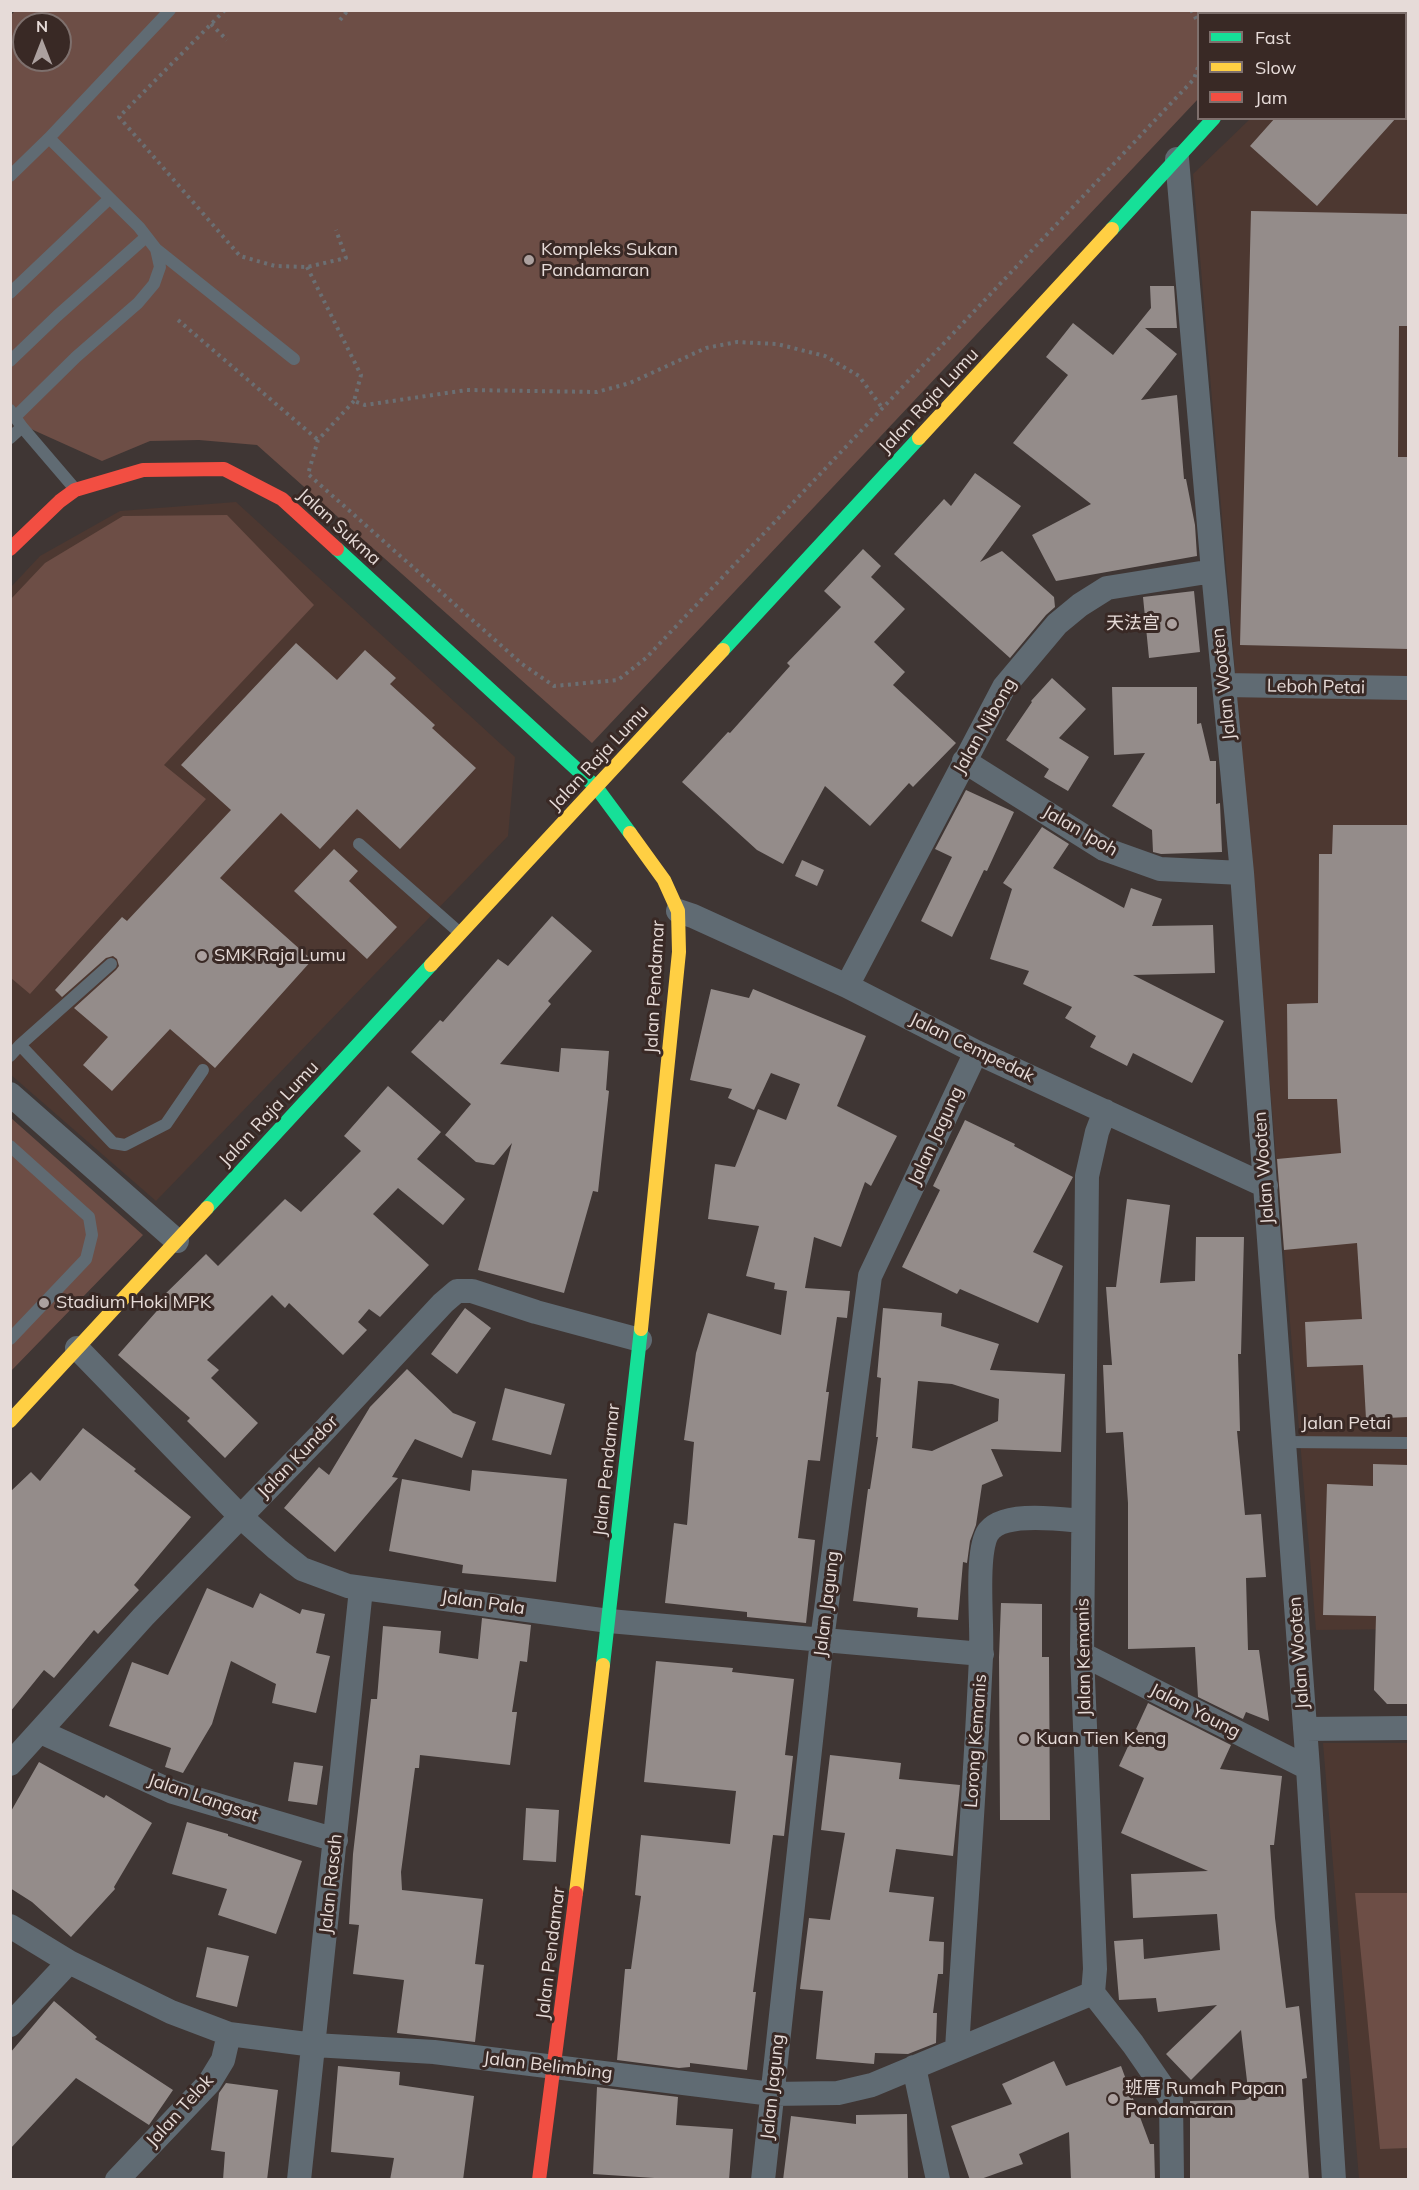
<!DOCTYPE html>
<meta charset="utf-8">
<style>
body{margin:0}
#map{position:relative;width:1419px;height:2190px;overflow:hidden;background:#3f3634;font-family:Mulish,sans-serif}
canvas{display:block}
.frame{position:absolute;inset:0;border:12px solid #e6dbd8;pointer-events:none}
.legend{position:absolute;left:1197px;top:12px;width:210px;height:108px;box-sizing:border-box;background:#392925;border:2px solid #7e706d;margin:0;padding:8px 10px;list-style:none;font-size:18px;color:#e6dbd8}
.legend li{display:flex;align-items:center;gap:12px;height:30px}
.legend b{width:30px;border:2px solid #7e706d}
.north{position:absolute;left:12px;top:12px;width:60px;height:60px;box-sizing:border-box;background:#392925;border:2px solid #7e706d;border-radius:50%;rotate:0deg;font-size:16px;font-weight:700;line-height:24px;text-align:center;color:#e6dbd8}
.north::after{content:'';display:block;margin:auto;width:21px;height:27px;background:#aca19f;clip-path:polygon(50% 0,100% 100%,50% 72%,0 100%)}
</style>
<div id="map">
<canvas width="1419" height="2190"></canvas>
<div class="frame"></div>
<ul class="legend">
<li><b style="height:8px;background:#16e098"></b>Fast</li>
<li><b style="height:8px;background:#ffcf43"></b>Slow</li>
<li><b style="height:8px;background:#f24e42"></b>Jam</li>
</ul>
<div class="north">N</div>
</div>
<script>
const ctx = document.querySelector('canvas').getContext('2d');
ctx.lineJoin = 'round';
function paint(path, color) { ctx.fillStyle = color; ctx.fill(path, 'evenodd'); }
function strokePath(path, color, width, dash) { ctx.strokeStyle = color; ctx.lineWidth = width; ctx.lineCap = dash ? 'butt' : 'round'; ctx.setLineDash(dash || []); ctx.stroke(path); }
function drawText(font, color, halo, rows, align = 'center') {
  ctx.font = font + ' Mulish,"Noto Sans SC",sans-serif'; ctx.lineWidth = 6; ctx.setLineDash([]); ctx.textBaseline = 'middle'; ctx.strokeStyle = halo; ctx.fillStyle = color; for (const [text, x, y, turn = 0] of rows) {
    ctx.save(); ctx.translate(x, y); ctx.rotate((+turn || 0) * Math.PI / 180); ctx.textAlign = isNaN(turn) ? turn : align; if (halo) ctx.strokeText(text, 0, 0); ctx.fillText(text, 0, 0); ctx.restore();
  }
}
paint(new Path2D(`
 M1359,10L1408,11V1629L1316,1630L1193,174L1250,119L1406,118V14L1356,13Z
 M236,502L515,757L508,836L156,1201L11,1075V587L40,556L120,511Z
 M1323,1743H1408V2179H1359Z`), '#4d3831');
paint(new Path2D(`
 M16,10L1256,11V13L1198,14V99L592,743L257,445L199,440L150,441L102,461L11,420L10,16ZM24,24H60V60H24Z
 M227,515L314,605L164,765L206,799L30,994L11,978V599L45,563L123,516Z
 M11,1118L143,1235L11,1371Z
 M1355,1893H1408V2148L1380,2149Z`), '#6d4e46');
paint(new Path2D(`
 M1275,118H1396L1317,206L1250,146Z
 M1251,211L1408,214V326H1399L1398,457H1408V649L1240,645Z
 M1150,286H1174L1177,328H1145L1177,354L1141,400L1177,395L1184,479H1186L1195,525L1197,556L1056,581L1032,535L1091,504L1013,443L1068,375L1046,357L1073,323L1113,355L1151,308Z
 M975,473L1021,506L980,562L1002,551L1054,597L1055,607L1046,615L1010,658L894,554L944,499L951,506Z
 M863,549L881,566L871,577L905,609L874,642L905,672L893,685L956,743L913,787L909,783L870,826L825,786L783,864L757,850L682,782L728,732L730,733L790,666L787,663L841,607L824,591Z
 M1194,591L1200,652L1149,658L1143,597Z
 M296,643L337,680L365,650L396,678L390,684L435,725L432,728L476,768L400,849L357,809L320,849L281,813L220,878L312,960L215,1068L170,1029L112,1091L83,1065L108,1037L74,1008L116,970L119,966L117,959L113,956L106,958L62,997L55,990L122,917L127,921L231,810L181,765Z
 M1052,678L1086,709L1059,738L1089,757L1068,791L1044,777L1049,769L1006,740L1032,702L1031,701Z
 M1112,687H1197V724L1201,723L1210,761H1216V804L1220,803L1222,852L1161,854L1153,852L1152,830L1112,806L1145,753L1114,755Z
 M966,790L1014,812L987,871L984,870L952,937L921,921L952,857L935,849Z
 M1333,825H1408V1417L1366,1419L1363,1365L1307,1367L1305,1322L1362,1319L1357,1243L1284,1250L1277,1159L1341,1153L1337,1099H1288L1287,1004L1318,1003L1319,854H1332Z
 M1042,827L1069,844L1053,868L1124,908L1131,888L1162,899L1152,926L1213,925L1215,973L1133,975L1224,1021L1192,1083L1133,1053L1127,1066L1090,1047L1096,1036L1065,1018L1072,1007L1023,984L1029,971L990,959L1012,889L1003,883Z
 M334,849L358,871L349,881L397,927L367,959L294,891Z
 M802,860L824,870L817,886L795,876Z
 M552,916L592,951L548,1001L551,1004L500,1064L559,1072L561,1048L609,1051L606,1090L609,1091L598,1192L593,1191L564,1293L478,1270L512,1143L494,1165L476,1162L445,1135L471,1104L411,1052L440,1020L443,1022L498,959L508,966Z
 M711,989L749,998L753,989L866,1036L837,1106L897,1136L871,1186L865,1182L841,1247L814,1237L805,1288L850,1291L847,1318L837,1317L826,1392H829L820,1461L808,1460L798,1538L815,1540L806,1623L747,1617V1612L665,1603L674,1523L687,1525L694,1442L684,1440L696,1353L708,1313L781,1335L787,1291L774,1289L775,1283L746,1276L759,1226L708,1219L715,1164L735,1167L758,1109L786,1120L800,1084L771,1073L754,1110L728,1098L732,1089L690,1080Z
 M388,1086L441,1132L417,1159L465,1199L443,1225L398,1188L373,1214L429,1265L380,1317L369,1309L358,1322L367,1330L343,1355L289,1303L285,1308L272,1295L207,1360L219,1370L211,1378L258,1423L225,1458L187,1421L190,1418L118,1355L163,1304L159,1300L206,1254L218,1266L285,1199L301,1212L361,1151L344,1136Z
 M965,1120L1015,1144L1014,1146L1073,1177L1033,1252L1063,1266L1038,1323L960,1289L957,1294L902,1267L940,1190L933,1186Z
 M1127,1199L1170,1205L1160,1283L1195,1281L1196,1237H1244L1241,1354H1238L1240,1431H1237L1245,1515L1261,1514L1266,1577L1246,1578L1248,1650H1259L1269,1721L1246,1712L1243,1719L1198,1697L1195,1647L1128,1649V1503L1123,1432L1106,1433L1103,1365H1112L1106,1287H1116Z
 M465,1308L491,1328L457,1374L431,1354Z
 M883,1308L942,1313L941,1326L999,1344L990,1370L1065,1374L1061,1452L991,1449L1003,1476L982,1485L976,1525L970,1541L967,1563L963,1562L958,1620L917,1617L918,1608L853,1601L868,1489H870L878,1437H876L881,1378L877,1377ZM918,1381L952,1384L999,1399L998,1421L932,1451L912,1448Z
 M407,1369L453,1413L476,1422L462,1458L415,1439L392,1477L398,1478L335,1552L284,1508L319,1467L329,1475L370,1407Z
 M505,1388L565,1404L551,1455L492,1440Z
 M83,1428L136,1469L134,1471L191,1517L134,1585L139,1590L98,1634L94,1630L54,1678L44,1670L10,1712V1492L31,1472L40,1481Z
 M1373,1464L1408,1465V1704H1387L1374,1690L1376,1616L1323,1615L1327,1484L1373,1486Z
 M472,1470L567,1479L556,1582L462,1573L463,1565L389,1551L402,1479L470,1491Z
 M207,1588L253,1608L260,1593L300,1614L302,1609L325,1614L316,1653L330,1656L316,1713L272,1703L276,1684L231,1661L212,1724L183,1773L165,1767L171,1748L109,1726L132,1662L168,1675Z
 M1001,1603L1042,1604V1657H1049L1050,1820H1000L999,1657Z
 M482,1618L531,1625L527,1662L520,1661L512,1712H517L510,1765L420,1755L419,1768H415L401,1872L402,1890L483,1899L475,1964L484,1965L475,2042L397,2033L404,1980L353,1974L359,1925L349,1924L353,1854L371,1699H377L383,1626L441,1631L439,1653L478,1659Z
 M656,1661L733,1668L732,1672L794,1679L785,1755L793,1756L784,1836L773,1835L753,1992H756L747,2070L690,2063V2067L679,2068L617,2060L625,1969H631L641,1896L635,1895L641,1835L730,1844L736,1791L644,1782Z
 M1148,1703L1231,1745L1220,1769L1282,1776L1274,1845H1270L1275,1918L1286,2008L1299,2006L1307,2078L1302,2079L1309,2180H1190V2101L1245,2100L1249,2098L1241,2030L1191,2080L1166,2054L1217,2005L1158,2012L1156,1998L1119,2000L1114,1941L1143,1939L1144,1959L1220,1950L1217,1914L1133,1918L1131,1874L1208,1871L1121,1833L1144,1778L1119,1766Z
 M830,1755L901,1763L899,1779L960,1785L953,1856L896,1849L889,1892L934,1897L929,1941L944,1942L943,1974H938L933,2013H937L936,2043L908,2054L875,2053L874,2064L816,2059L823,1991L800,1989L809,1918L830,1920L845,1833L821,1830Z
 M39,1762L104,1798L106,1795L152,1823L114,1887L115,1889L71,1937L32,1902L10,1888V1813Z
 M294,1762L323,1766L317,1805L288,1801Z
 M526,1808L559,1810L556,1862L523,1860Z
 M187,1822L228,1834V1836L302,1861L276,1934L218,1915L227,1889L172,1874Z
 M207,1947L249,1956L237,2007L196,1997Z
 M54,2001L97,2037L95,2039L173,2090L149,2125L76,2078L10,2149V2053Z
 M1054,2061L1066,2086L1121,2066L1150,2144H1154L1155,2180H1071L1069,2132L1019,2154L1023,2164L978,2180H970L951,2126L1012,2104L1002,2084Z
 M338,2066L400,2072L399,2085L474,2096L463,2180H390L394,2158L331,2152Z
 M226,2083L278,2090L267,2180H223L225,2152L211,2150L219,2093Z
 M597,2087L678,2097L676,2125L733,2129L729,2180H685L593,2174Z
 M907,2114L908,2180H783L791,2116L856,2124V2115Z`), '#948c8a');
strokePath(new Path2D(`
 M225,10L119,117L240,256L275,266L307,267L346,258L336,230
 M1191,10L1198,22
 M340,20L348,10
 M211,24L227,40
 M307,267L361,375L354,401L365,405L467,390L597,392L630,383L706,348L737,342L777,344L825,356L859,376L883,409
 M178,320L318,440
 M354,401L318,440L308,474L522,664L554,686L618,680L646,658L1194,79L1198,67`), '#6b6f73', 4, [3, 4.5]);
strokePath(new Path2D(`
 M10,176L49,138L170,10
 M156,249L294,359
 M10,293L109,199
 M10,361L57,316L146,237
 M10,410L22,427L75,489
 M16,416L76,357L138,303L154,284L160,267L156,249L139,227L49,138
 M10,438L22,427
 M359,844L460,933
 M20,1045L113,1143L125,1145L166,1124L203,1070
 M10,1056L20,1045L111,964
 M10,1146L89,1217L92,1235L86,1259L10,1339
 M1283,1442L1408,1443`), '#606b73', 12);
strokePath(new Path2D(`
 M1177,159L1213,571L1242,873L1308,1768L1334,2180
 M1224,685L1408,688
 M964,761L1104,849L1160,869L1242,873
 M678,911L693,916L847,986L976,1052L1266,1186
 M847,986L1004,687L1057,624L1080,605L1107,588L1213,571
 M10,1094L177,1241
 M1105,1111L1097,1132L1087,1176L1082,1654L1095,1969L1093,1993L1133,2044L1171,2099L1172,2180
 M77,1348L241,1517L277,1549L302,1569L348,1586L609,1621L982,1654
 M1082,1654L1308,1768
 M1305,1729L1408,1728
 M41,1732L173,1792L336,1840
 M10,1764L143,1617L320,1435L443,1303L457,1291H472L536,1312L640,1340
 M10,1926L69,1962L171,2012L229,2034L314,2045L434,2052L772,2094L838,2093L872,2085L1093,1993
 M10,2025L69,1962
 M957,2049C965,1918 975,1787 981,1657C983,1627 975,1558 987,1534C1000,1510 1060,1519 1082,1521
 M914,2067L938,2180
 M117,2180L209,2083L223,2060L229,2034
 M299,2180L361,1589
 M763,2180L822,1640L870,1276L976,1052`), '#606b73', 24);
strokePath(new Path2D(`
 M1297,14L1299,10
 M1112,229L1214,118
 M337,549L596,787L630,833
 M723,650L919,438
 M207,1208L431,965
 M603,1665L641,1329`), '#16e098', 14);
strokePath(new Path2D(`
 M1322,14L1325,10
 M919,438L1112,229
 M630,833L664,880L678,911L679,952L641,1329
 M431,965L723,650
 M10,1421L207,1208
 M576,1893L603,1665`), '#ffcf43', 14);
strokePath(new Path2D(`
 M10,549L60,501L75,490L143,470L224,469L282,499L337,549
 M539,2180L576,1893`), '#f24e42', 14);
for (const [x, y, r, color] of [
 [529,260,6,"#aca19f"],
 [1172,624,6,"#aca19f"],
 [202,956,6,"#aca19f"],
 [44,1303,6,"#aca19f"],
 [1024,1739,6,"#aca19f"],
 [1113,2099,6,"#aca19f"]
]) { const dot = new Path2D(); dot.arc(x, y, r, 0, 2 * Math.PI); ctx.fillStyle = color; ctx.fill(dot); strokePath(dot, '#392925', 2); }
drawText('18px', '#e6dbd8', '#392925', [
 ["Kompleks Sukan",541,250],
 ["Pandamaran",541,271],
 ["天法宫",1160,624,"right"],
 ["SMK Raja Lumu",214,956],
 ["Stadium Hoki MPK",56,1303],
 ["Kuan Tien Keng",1036,1739],
 ["班厝 Rumah Papan",1125,2089],
 ["Pandamaran",1125,2110]
], 'left');
drawText('18px', '#e6dbd8', '#392925', [
 ["Jalan Raja Lumu",929,401,-47],
 ["Jalan Sukma",339,527,42],
 ["Jalan Wooten",1224,684,-96],
 ["Leboh Petai",1316,687,1],
 ["Jalan Nibong",985,726,-60],
 ["Jalan Raja Lumu",599,758,-47],
 ["Jalan Ipoh",1080,831,30],
 ["Jalan Pendamar",655,987,-87],
 ["Jalan Cempedak",972,1048,26],
 ["Jalan Raja Lumu",269,1114,-47],
 ["Jalan Jagung",936,1136,-65],
 ["Jalan Wooten",1264,1168,-94],
 ["Jalan Petai",1346,1424],
 ["Jalan Kundor",298,1457,-46],
 ["Jalan Pendamar",607,1470,-84],
 ["Jalan Pala",483,1603,8],
 ["Jalan Jagung",827,1604,-83],
 ["Jalan Wooten",1299,1653,-94],
 ["Jalan Kemanis",1084,1657,-91],
 ["Jalan Young",1195,1711,27],
 ["Lorong Kemanis",976,1741,-86],
 ["Jalan Langsat",203,1798,19],
 ["Jalan Rasah",331,1884,-84],
 ["Jalan Pendamar",551,1953,-83],
 ["Jalan Belimbing",548,2066,7],
 ["Jalan Jagung",773,2087,-84],
 ["Jalan Telok",180,2111,-48]
]);
</script>
